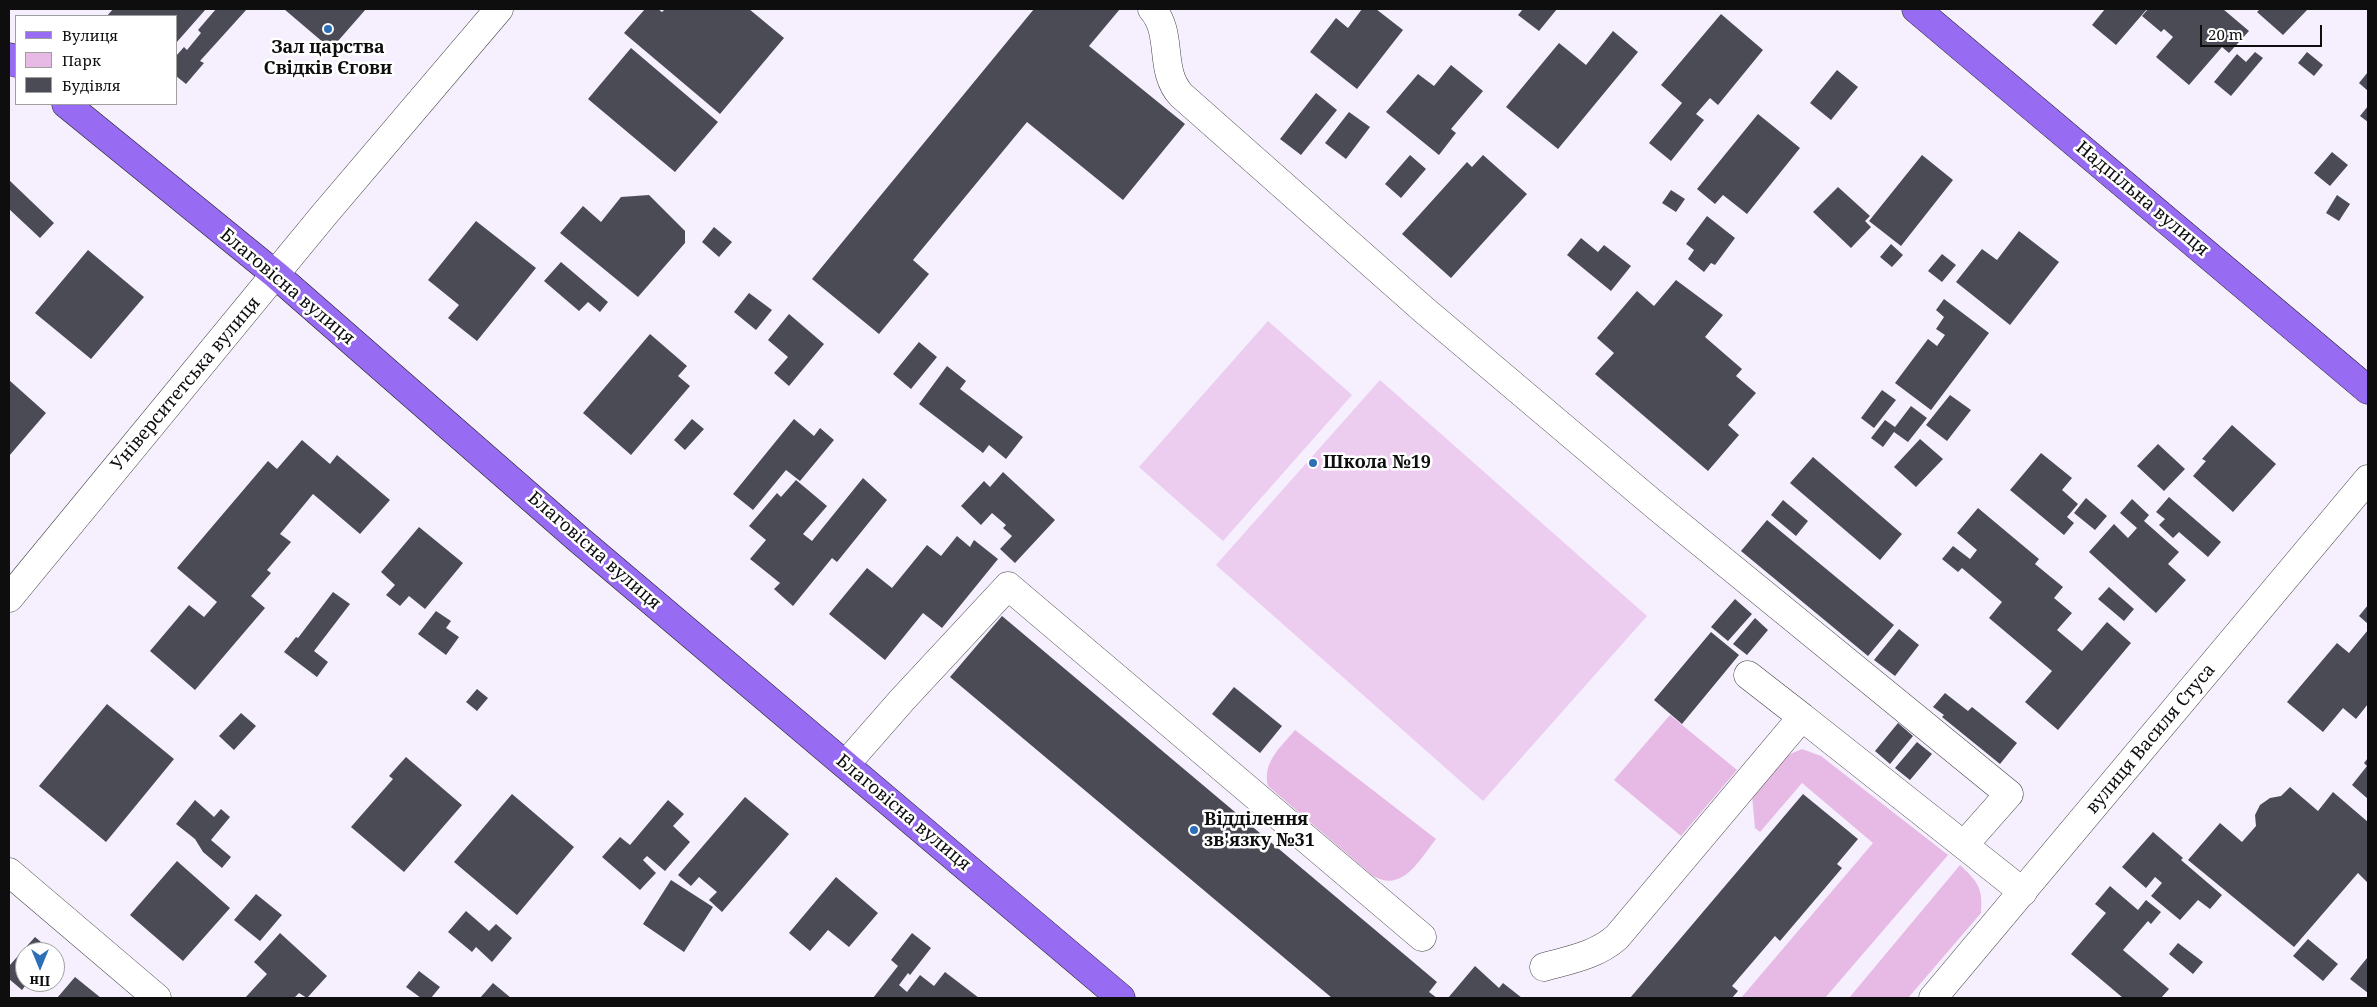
<!DOCTYPE html>
<meta charset="utf-8">
<style>
body{margin:0}
#map{position:relative;width:2377px;height:1007px;overflow:hidden;background:#f5effe;font-family:"Noto Serif",serif}
canvas{display:block}
.frame{position:absolute;inset:0;border:10px solid #0e0e0e;pointer-events:none}
.legend{position:absolute;left:15px;top:15px;width:162px;height:90px;box-sizing:border-box;background:#fff;border:1px solid #9f9f9f;margin:0;padding:6px 9px;list-style:none;font-size:15px;color:#0e0e0e}
.legend li{display:flex;align-items:center;gap:10px;height:25px}
.legend b{width:25px;border:1px solid #9f9f9f}
.north{position:absolute;left:15px;top:942px;width:50px;height:50px;box-sizing:border-box;background:#fff;border:1px solid #9f9f9f;border-radius:50%;rotate:180deg;font-size:14px;font-weight:700;line-height:20px;text-align:center;color:#0e0e0e}
.north::after{content:'';display:block;margin:auto;width:18px;height:22px;background:#2c6fb7;clip-path:polygon(50% 0,100% 100%,50% 72%,0 100%)}
.scale{position:absolute;left:2200px;top:25px;width:122px;height:22px;box-sizing:border-box;border:2px solid #0e0e0e;border-top:0;padding-left:6px;font-size:15px;line-height:18px;white-space:nowrap;color:#0e0e0e;-webkit-text-stroke:4px #fff;paint-order:stroke}
</style>
<div id="map">
<canvas width="2377" height="1007"></canvas>
<div class="frame"></div>
<ul class="legend">
<li><b style="height:6px;background:#976cf2"></b>Вулиця</li>
<li><b style="height:14px;background:#e7bae5"></b>Парк</li>
<li><b style="height:14px;background:#4b4b56"></b>Будівля</li>
</ul>
<div class="north">Пн</div>
<div class="scale">20 m</div>
</div>
<script>
const ctx = document.querySelector('canvas').getContext('2d');
ctx.lineJoin = 'round';
function paint(path, color) { ctx.fillStyle = color; ctx.fill(path, 'evenodd'); }
function strokePath(path, color, width, dash) { ctx.strokeStyle = color; ctx.lineWidth = width; ctx.lineCap = dash ? 'butt' : 'round'; ctx.setLineDash(dash || []); ctx.stroke(path); }
function drawText(font, color, halo, rows, align = 'center') {
  ctx.font = font + ' "Noto Serif",serif'; ctx.lineWidth = 5; ctx.setLineDash([]); ctx.textBaseline = 'middle'; ctx.strokeStyle = halo; ctx.fillStyle = color; for (const [text, x, y, turn = 0] of rows) {
    ctx.save(); ctx.translate(x, y); ctx.rotate((+turn || 0) * Math.PI / 180); ctx.textAlign = isNaN(turn) ? turn : align; if (halo) ctx.strokeText(text, 0, 0); ctx.fillText(text, 0, 0); ctx.restore();
  }
}
paint(new Path2D(`
 M1670,715L1737,770L1681,836L1614,780Z
 M1295,730L1436,839C1419,860 1403,893 1373,876L1268,786C1262,762 1281,747 1295,730Z
 M1802,749L1821,756L1948,855L1825,998H1741L1873,843L1802,783L1760,832L1755,828L1752,795L1788,755Z
 M1960,865C1978,882 1983,888 1981,913L1908,998H1849Z`), '#e7bae5');
paint(new Path2D(`
 M1268,321L1352,395L1223,541L1139,467Z
 M1380,380L1647,616L1483,801L1216,565Z`), '#ecccef');
paint(new Path2D(`
 M113,9H206L176,43V16H107Z
 M216,9H247L200,61L204,63L186,84L176,76V56L184,47L187,50L201,33L198,30Z
 M284,9H366L331,49Z
 M645,9H658L662,12L665,9H749L784,38L720,114L624,33Z
 M1034,9H1120L1089,46L1185,124L1123,200L1027,122L913,260L929,274L879,334L812,279Z
 M1362,9H1376L1403,30L1357,89L1310,52L1336,18L1348,28Z
 M1523,9H1557L1539,31L1518,15Z
 M2105,9H2147L2116,45L2092,25Z
 M2148,9H2223L2249,31L2229,53L2222,47L2189,85L2156,57L2173,37L2164,29L2161,32L2142,16Z
 M2260,9H2305L2307,10L2283,35L2257,12Z
 M1721,14L1763,50L1718,105L1710,98L1696,114L1704,120L1671,161L1649,143L1682,103L1661,85Z
 M1613,31L1638,52L1558,149L1506,107L1559,43L1586,65Z
 M631,48L718,122L675,172L588,99Z
 M2255,52L2263,58L2231,96L2214,82L2237,54L2246,62Z
 M2307,52L2323,65L2314,76L2298,63Z
 M1451,65L1483,91L1451,129L1456,133L1439,155L1386,112L1418,74L1434,86Z
 M1837,70L1858,87L1831,120L1810,103Z
 M2368,72V91L2359,83Z
 M1316,93L1337,110L1301,155L1280,139Z
 M2368,106V122L2360,116Z
 M1349,112L1370,127L1346,159L1325,143Z
 M1758,114L1800,148L1747,214L1723,195L1715,204L1697,189Z
 M2332,152L2348,165L2330,186L2314,173Z
 M1410,155L1426,169L1401,198L1385,184Z
 M1483,155L1527,194L1451,278L1402,234L1467,162L1472,167Z
 M1922,155L1953,180L1901,246L1869,221Z
 M9,180L54,223L40,238L9,209Z
 M1838,187L1870,216L1865,221L1871,227L1851,248L1813,212Z
 M1671,190L1685,199L1676,212L1662,203Z
 M649,195L685,231V243L638,297L560,233L583,206L601,222L621,197Z
 M2337,195L2350,204L2339,221L2326,213Z
 M1707,216L1735,238L1715,265L1711,263L1704,272L1688,259L1694,250L1686,244Z
 M476,221L536,268L477,341L448,318L459,305L428,280Z
 M714,227L732,242L719,257L702,242Z
 M2019,231L2059,262L2010,325L1956,282L1982,249L1997,260Z
 M1581,238L1598,252L1604,245L1631,266L1611,291L1567,255Z
 M1891,244L1903,255L1892,267L1880,257Z
 M88,250L144,297L91,359L35,313Z
 M1942,254L1956,265L1942,282L1928,271Z
 M561,262L608,302L600,312L588,302L579,311L544,281Z
 M1676,280L1723,315L1705,337L1742,369L1736,376L1756,393L1728,425L1739,435L1708,471L1595,374L1614,353L1597,338L1637,291L1654,306Z
 M749,293L772,310L756,330L734,312Z
 M1944,299L1989,333L1931,410L1895,383L1928,339L1937,346L1945,335L1936,329L1944,317L1936,310Z
 M789,314L824,344L789,386L774,373L788,357L768,340Z
 M650,334L687,366L678,376L690,386L631,455L583,413Z
 M919,342L937,357L911,389L893,374Z
 M947,366L966,381L960,389L1023,437L1006,459L989,445L983,453L919,404Z
 M9,380L46,413L9,456Z
 M1882,390L1896,400L1874,428L1861,418Z
 M1950,395L1971,410L1947,441L1926,425Z
 M1911,406L1927,418L1908,442L1894,432L1883,447L1871,438L1885,420L1895,427Z
 M692,419L704,429L685,450L674,440Z
 M794,419L814,436L820,428L834,440L800,481L786,470L753,510L733,494Z
 M2232,425L2276,464L2233,512L2193,476L2206,461L2202,459Z
 M1920,439L1943,459L1916,487L1894,467Z
 M302,440L330,464L337,455L390,500L360,534L313,494L280,534L291,542L267,570L271,573L251,596L265,608L195,690L150,651L189,605L204,617L217,602L177,568L268,461L277,469Z
 M2158,444L2185,469L2164,491L2137,466Z
 M2041,453L2072,478L2062,490L2078,504L2067,517L2074,523L2064,535L2010,490Z
 M1813,457L1902,534L1880,560L1790,483Z
 M1003,472L1055,520L1015,563L1000,549L1012,536L1003,528L1006,525L992,513L981,525L961,506L984,481L990,487Z
 M863,478L887,500L837,562L832,558L793,606L774,589L780,583L750,559L766,540L749,526L777,493L781,497L796,480L827,506L803,534L812,541Z
 M2169,497L2221,542L2208,557L2179,532L2173,538L2159,525L2165,519L2156,512Z
 M2086,498L2107,516L2095,530L2074,513Z
 M2132,499L2149,515L2144,521L2179,552L2168,564L2186,580L2156,613L2089,552L2114,524L2128,538L2137,528L2120,513Z
 M1783,500L1808,521L1796,536L1771,515Z
 M1978,508L2039,559L2035,564L2063,587L2054,598L2072,613L2057,630L2082,651L2107,622L2131,643L2058,730L2025,702L2052,671L1989,618L2002,602L1962,568L1958,572L1942,559L1953,546L1970,559L1977,550L1957,533Z
 M1767,520L1894,625L1868,656L1741,551Z
 M419,527L463,563L425,609L409,596L400,606L386,595L395,585L381,572Z
 M957,536L970,547L974,540L998,559L942,628L923,613L885,660L829,614L867,568L892,588L927,545L941,556Z
 M2109,587L2134,609L2124,621L2098,599Z
 M333,592L350,604L314,651L328,662L317,677L284,652L296,637L298,638Z
 M1735,599L1752,614L1728,641L1711,627Z
 M2368,605V624L2359,616Z
 M436,611L451,621L446,628L459,637L446,655L418,634Z
 M1002,616L1437,982L1429,992L1437,998H1332L950,677Z
 M1755,618L1768,630L1747,655L1733,644Z
 M1899,629L1919,645L1895,676L1874,660Z
 M2368,630V704L2356,719L2343,708L2323,732L2287,702L2337,643L2349,653Z
 M1711,632L1739,655L1682,724L1654,700Z
 M1234,687L1282,726L1260,753L1212,714Z
 M477,689L488,698L477,711L466,702Z
 M1945,693L1968,711L1972,707L2017,743L2000,764L1942,717L1944,715L1933,707Z
 M107,704L174,759L106,842L39,786Z
 M241,713L256,726L234,750L219,736Z
 M1898,723L1913,736L1890,764L1875,751Z
 M1917,742L1932,754L1910,780L1895,768Z
 M406,757L462,805L404,872L351,827L393,779L389,776Z
 M2368,758V799L2352,785L2367,766L2364,763Z
 M2290,787L2318,811L2333,792L2368,822V883L2358,873L2294,947L2188,860L2220,823L2242,842L2256,826L2255,815L2260,805L2270,798L2281,796Z
 M512,794L574,847L517,915L454,862Z
 M1803,794L1858,839L1837,864L1842,868L1780,941L1775,936L1732,986L1738,991L1732,998H1630Z
 M745,797L789,834L722,912L709,900L717,892L699,877L691,886L678,875Z
 M195,800L214,817L221,809L230,817L211,840L231,857L222,868L203,852L195,839L176,824Z
 M668,800L684,814L673,826L690,842L665,871L647,856L643,860L656,873L640,890L602,857L620,837L630,845Z
 M2153,832L2183,858L2181,860L2222,895L2210,909L2198,900L2180,920L2151,896L2162,883L2155,877L2146,888L2122,867Z
 M177,861L230,908L183,961L130,915Z
 M836,877L878,913L849,947L828,930L810,951L789,933Z
 M671,880L713,907L684,952L643,924Z
 M2110,886L2138,910L2146,900L2161,912L2151,924L2148,921L2123,950L2169,989L2161,998H2123L2071,954L2106,913L2095,904Z
 M256,894L282,915L260,941L234,920Z
 M466,911L489,931L496,924L512,938L492,962L476,947L472,952L448,932Z
 M280,933L327,976L307,998L299,993L294,998H245L267,974L254,962Z
 M912,933L931,948L910,975L908,973L899,985L907,992L920,975L934,986L945,972L979,998H873L898,966L891,960Z
 M35,937L53,952H25V982H28L22,990L9,979V966Z
 M2308,939L2338,964L2323,981L2293,956Z
 M2178,943L2203,962L2193,974L2169,954Z
 M2367,958L2368,959V993L2350,979Z
 M1475,966L1499,988L1503,983L1522,998H1448Z
 M419,971L440,987L431,998H421L406,987Z
 M75,977L101,998H57Z
 M493,983L511,998H480Z`), '#4b4b56');
const minor = new Path2D(`
 M1152,9C1174,34 1158,70 1181,95L1424,310L1656,506L2009,794L1964,845
 M9,598L323,216L499,9
 M1748,675L1802,717
 M846,764L902,700L1008,586L1422,937
 M9,872L157,998
 M1544,967C1570,960 1597,955 1617,937L1802,717L2023,892
 M1933,998L2368,479`);
const major = new Path2D(`
 M1916,9L2368,390
 M9,57L16,63
 M66,104L276,275L577,538L1121,998`);
strokePath(minor, '#414141', 29);
strokePath(major, '#1f1f1f', 29);
strokePath(minor, '#fff', 28);
strokePath(major, '#976cf2', 28);
for (const [x, y, r, color] of [
 [328,29,5,"#2c6fb7"],
 [1313,463,5,"#2c6fb7"],
 [1194,830,5,"#2c6fb7"]
]) { const dot = new Path2D(); dot.arc(x, y, r, 0, 2 * Math.PI); ctx.fillStyle = color; ctx.fill(dot); strokePath(dot, '#fff', 2); }
drawText('bold 18px', '#0e0e0e', '#fff', [
 ["Зал царства",328,48,"center"],
 ["Свідків Єгови",328,69,"center"],
 ["Школа №19",1323,463],
 ["Відділення",1204,820],
 ["зв'язку №31",1204,841]
], 'left');
drawText('18px', '#0e0e0e', '#fff', [
 ["Надпільна вулиця",2142,199,40],
 ["Благовісна вулиця",287,287,40],
 ["Університетська вулиця",186,384,-50],
 ["Благовісна вулиця",594,551,41],
 ["вулиця Василя Стуса",2151,739,-50],
 ["Благовісна вулиця",903,813,40]
]);
</script>
